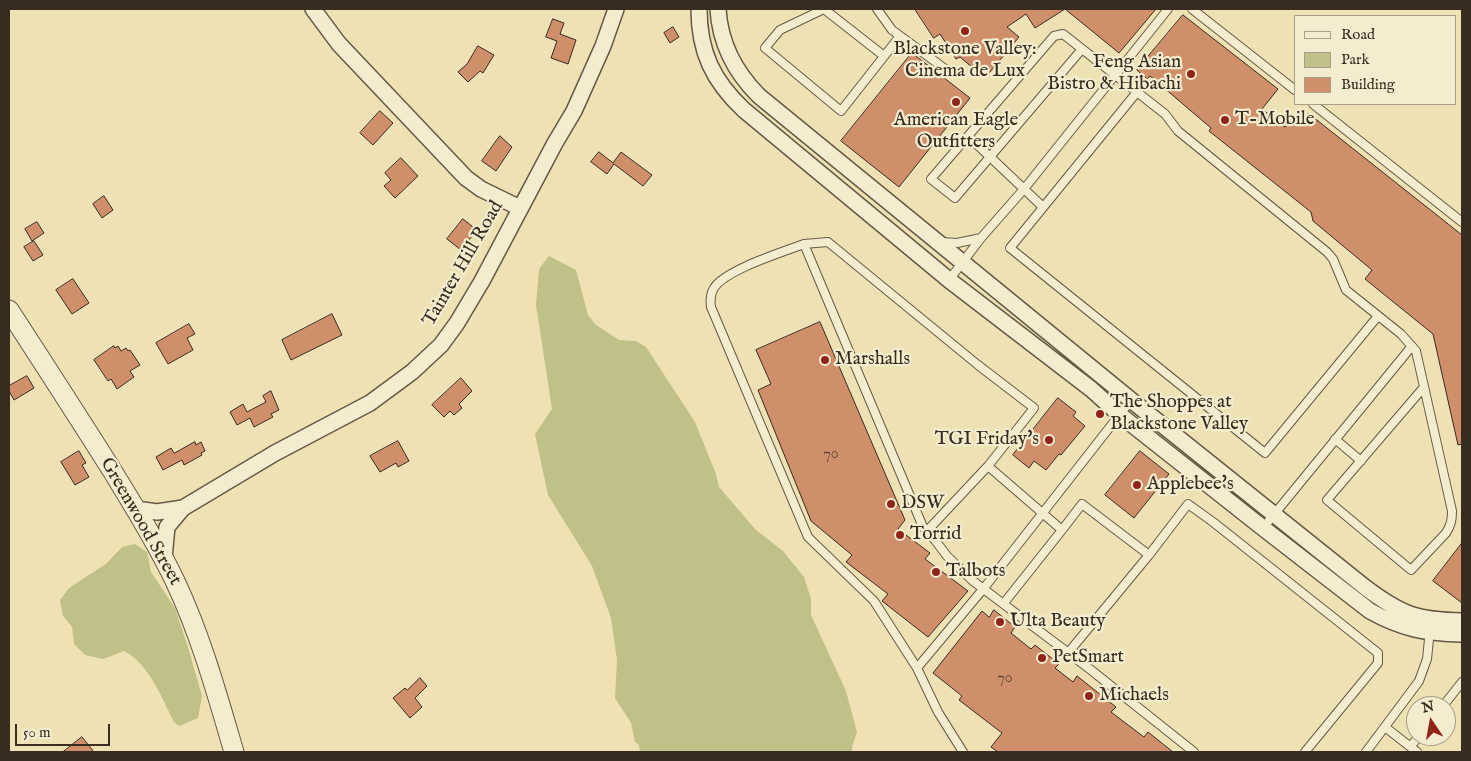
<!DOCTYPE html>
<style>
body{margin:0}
#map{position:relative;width:1471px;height:761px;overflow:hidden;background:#eee2b5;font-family:"IM FELL English",serif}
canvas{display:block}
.frame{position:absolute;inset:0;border:10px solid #382b1f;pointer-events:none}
.legend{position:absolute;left:1294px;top:15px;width:162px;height:90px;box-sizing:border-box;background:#f4eccf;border:1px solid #a99f89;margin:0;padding:6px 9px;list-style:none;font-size:15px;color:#382b1f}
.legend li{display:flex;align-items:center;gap:10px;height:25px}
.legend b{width:25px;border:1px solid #a99f89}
.north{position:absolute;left:1406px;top:696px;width:50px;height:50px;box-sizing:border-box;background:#f4eccf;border:1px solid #a99f89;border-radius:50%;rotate:348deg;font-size:14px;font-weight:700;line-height:20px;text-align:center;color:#382b1f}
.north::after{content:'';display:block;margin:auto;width:18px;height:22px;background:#8f2418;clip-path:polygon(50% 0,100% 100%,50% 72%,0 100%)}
.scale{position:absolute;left:15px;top:724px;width:95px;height:22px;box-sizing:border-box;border:2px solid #382b1f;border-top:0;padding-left:6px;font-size:15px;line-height:18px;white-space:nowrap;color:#382b1f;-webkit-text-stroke:4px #f4eccf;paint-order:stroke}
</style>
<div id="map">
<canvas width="1471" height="761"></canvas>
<div class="frame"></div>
<ul class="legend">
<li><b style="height:6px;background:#f4eccf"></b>Road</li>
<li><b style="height:14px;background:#c0c188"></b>Park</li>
<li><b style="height:14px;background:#d08f6b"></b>Building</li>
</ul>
<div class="north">N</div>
<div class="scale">50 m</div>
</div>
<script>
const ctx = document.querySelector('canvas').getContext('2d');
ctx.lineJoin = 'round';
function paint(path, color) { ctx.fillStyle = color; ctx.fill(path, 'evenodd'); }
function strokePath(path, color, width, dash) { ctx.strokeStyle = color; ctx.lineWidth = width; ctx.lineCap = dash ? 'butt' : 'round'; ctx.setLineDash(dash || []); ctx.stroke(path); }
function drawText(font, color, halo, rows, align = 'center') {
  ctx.font = font + ' "IM FELL English",serif'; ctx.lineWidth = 4.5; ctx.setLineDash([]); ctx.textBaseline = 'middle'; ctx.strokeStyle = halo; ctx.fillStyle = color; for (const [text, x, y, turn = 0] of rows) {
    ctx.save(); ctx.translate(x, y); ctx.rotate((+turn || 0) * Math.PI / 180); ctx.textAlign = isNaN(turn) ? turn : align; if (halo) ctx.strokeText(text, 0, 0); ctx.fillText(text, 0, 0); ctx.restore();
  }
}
paint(new Path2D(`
 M549,256L576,270L588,315L596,325L619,340L636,341L646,347L695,422L716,474L719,487L756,530L783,551L804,577L811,599V615L846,691L857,732L852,747V752H640L639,745L635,742L631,723L615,698L617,660L611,618L592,566L548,495L535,434L552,409L536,305L539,269Z
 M135,544L147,552L151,572L175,608L187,644L202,696L198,718L179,726L174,722C161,697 150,665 124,651L103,659L85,655L74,644L72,627L63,616L60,600L69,588L106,564L122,547Z`), '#c0c188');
const building = new Path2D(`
 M915,9H1156L1119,53L1065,9L1035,28L1026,14L1007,27L1019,37L985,78L960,57L956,59L940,34L934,38Z
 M1183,15L1278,89L1262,109L1285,127L1293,117L1301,123L1308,113L1462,235V444L1458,445L1433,334L1365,279L1372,270L1313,221L1311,212L1209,131L1211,128L1150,76L1147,79L1137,70Z
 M553,19L564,23L560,34L576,40L568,64L551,58L557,41L546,37Z
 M673,27L679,37L670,43L664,33Z
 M478,46L494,55L483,73L480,71L468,82L458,72L467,64Z
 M912,53L970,98L899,187L841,141Z
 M380,111L393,123L373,145L360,133Z
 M500,136L512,147L496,171L482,161Z
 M599,152L613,163L621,152L652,175L643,186L614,164L607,174L591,162Z
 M401,158L418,176L395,198L384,186L391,180L385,173Z
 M104,196L113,210L102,218L93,204Z
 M463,219L477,230L461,250L447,239Z
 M37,222L44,233L32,241L25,229Z
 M34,241L43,255L33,261L24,247Z
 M73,279L89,303L72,314L56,290Z
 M332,314L342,335L291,360L282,340Z
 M820,322L905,520L898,529L930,553L925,559L968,591L928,637L882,601L888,594L846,562L852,555L811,521L758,390L771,384L756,350Z
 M189,324L195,334L187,338L193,350L168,364L156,343Z
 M114,346L115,348L118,346L121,351L126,348L128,351L130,350L140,365L130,371L134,377L117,389L111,379L108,381L94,360Z
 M27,376L34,388L14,400L9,391V386Z
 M461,378L472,391L459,404L462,408L454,415L450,411L444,417L432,405Z
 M271,391L279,410L271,414L273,417L254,427L250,418L237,425L230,412L243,404L247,412L266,402L263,396Z
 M1058,398L1076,412L1073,416L1085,426L1061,455L1059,454L1046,470L1034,461L1029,468L1013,455Z
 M398,441L409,461L398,467L396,463L380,472L370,456Z
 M195,442L196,445L201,442L205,451L201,453L202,455L184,465L182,460L163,470L156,457L171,448L174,453Z
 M79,451L86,463L82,465L89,477L75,485L61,462Z
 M1140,451L1169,474L1134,518L1105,495Z
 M1462,543V603L1433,581Z
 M994,610L1015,627L1011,633L1031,649L1035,645L1059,664L1055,668L1073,682L1077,676L1116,707L1111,712L1144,737L1148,732L1173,752H998L991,747L1002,733L959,700L962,696L933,673L982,611L989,617Z
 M420,678L427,686L415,698L422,707L410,718L393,698L405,688L407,690Z
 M82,737L94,752H63Z`);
paint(building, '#d08f6b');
strokePath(building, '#382b1f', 1);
const service = new Path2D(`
 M877,9L892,30L948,71
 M1192,9L1295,90
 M884,56L824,9L780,30L765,48L841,111L900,36
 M1137,92L1010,248L1265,453L1378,316
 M1313,104L1462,222
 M968,136L931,179L955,198L1082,49
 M1043,207L968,136L1054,36L1063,34L1165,114L1178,131L1327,252L1333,259L1346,290L1401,334L1416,351L1452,511C1452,520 1451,525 1446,533L1411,570L1327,500L1424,387
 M941,242L957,243L981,238
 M804,244L828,242L978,365L1034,408L988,466L926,532
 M949,280L981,238L1024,189L1168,9
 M1335,439L1361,461
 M988,466L1062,530L1082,504L1149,555
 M1263,528L1412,346
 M1004,603L1062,530
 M1068,653L1149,555L1188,504L1213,522L1378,653V663L1305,752
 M917,668L874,601L808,537L711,307C710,300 710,294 714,288C725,270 783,252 804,244L923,527L935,540L947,556L973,581L1091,670L1194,752
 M1443,706L1462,682
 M1385,727L1417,752
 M1411,746L1419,736
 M963,752L938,712L917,668L984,588L1131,400
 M1366,752L1419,681L1427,659L1430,629`);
const minor = new Path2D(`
 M313,9L339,44L466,178L481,189L520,208
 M699,9C699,52 713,81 744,110L949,280L1091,389L1120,415L1263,528L1370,611C1402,629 1425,633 1462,634
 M718,9C720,43 735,72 759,96L1131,400L1366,588C1402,615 1417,620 1462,621
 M136,509L157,512L183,508
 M164,558L167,527L183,508L275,453L370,403L412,372L441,345L457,323L482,281L555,143L574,111L603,46L616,9`);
const tertiary = new Path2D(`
 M9,310C44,364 79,418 113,472C135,508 157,543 175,581C201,636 217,694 234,752`);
strokePath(service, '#665944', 10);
strokePath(minor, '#665944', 18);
strokePath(tertiary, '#665944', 21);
strokePath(service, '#f4eccf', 8);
strokePath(minor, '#f4eccf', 15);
strokePath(tertiary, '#f4eccf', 19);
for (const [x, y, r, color] of [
 [965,31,5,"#8f2418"],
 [1191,74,5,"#8f2418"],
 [956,102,5,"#8f2418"],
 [1225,120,5,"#8f2418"],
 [825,360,5,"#8f2418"],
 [1100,414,5,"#8f2418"],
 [1049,440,5,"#8f2418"],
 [1137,485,5,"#8f2418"],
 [891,504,5,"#8f2418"],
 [900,535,5,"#8f2418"],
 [936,572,5,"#8f2418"],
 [1000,622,5,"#8f2418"],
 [1042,658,5,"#8f2418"],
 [1089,696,5,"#8f2418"]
]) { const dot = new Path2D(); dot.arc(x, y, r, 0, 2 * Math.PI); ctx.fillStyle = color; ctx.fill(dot); strokePath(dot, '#f4eccf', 2); }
drawText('16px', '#5e4432', null, [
 ["70",831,455],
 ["70",1005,679]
]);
drawText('19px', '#382b1f', '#f4eccf', [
 ["Blackstone Valley:",965,50,"center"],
 ["Cinema de Lux",965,72,"center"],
 ["Feng Asian",1181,63,"right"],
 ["Bistro & Hibachi",1181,85,"right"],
 ["T-Mobile",1235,120],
 ["American Eagle",956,121,"center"],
 ["Outfitters",956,143,"center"],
 ["Marshalls",835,360],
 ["The Shoppes at",1110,403],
 ["Blackstone Valley",1110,425],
 ["TGI Friday's",1039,440,"right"],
 ["Applebee's",1147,485],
 ["DSW",901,504],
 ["Torrid",910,535],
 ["Talbots",946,572],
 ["Ulta Beauty",1010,622],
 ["PetSmart",1052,658],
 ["Michaels",1099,696]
], 'left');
drawText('19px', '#382b1f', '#f4eccf', [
 ["Tainter Hill Road",464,264,-60],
 ["Greenwood Street",140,522,60]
]);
</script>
